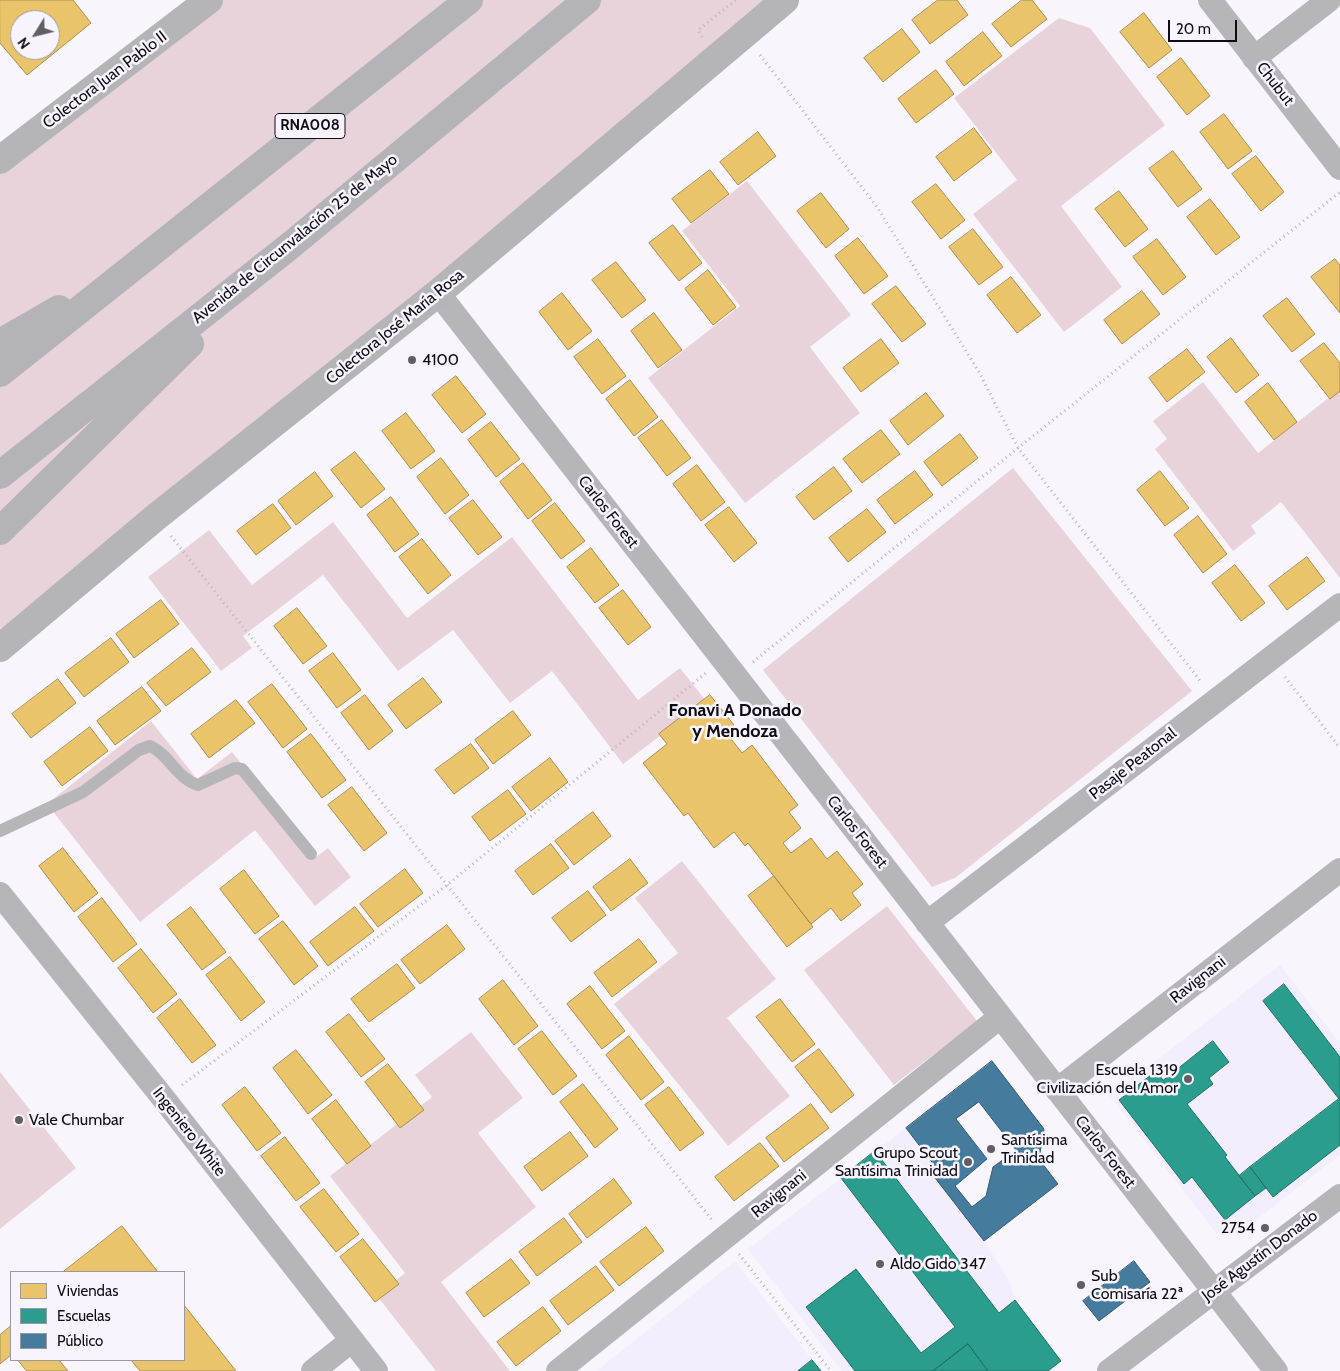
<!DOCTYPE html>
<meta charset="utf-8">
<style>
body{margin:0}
#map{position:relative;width:1340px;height:1371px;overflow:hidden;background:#f8f6fc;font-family:Cabin,sans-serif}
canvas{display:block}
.legend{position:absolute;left:10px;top:1271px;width:175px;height:90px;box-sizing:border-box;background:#f7f4fe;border:1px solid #9a98a0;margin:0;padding:6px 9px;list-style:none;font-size:15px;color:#0f0d12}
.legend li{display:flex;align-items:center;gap:10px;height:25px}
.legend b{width:25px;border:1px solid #9a98a0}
.north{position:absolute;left:10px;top:10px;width:50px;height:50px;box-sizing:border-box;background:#f7f4fe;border:1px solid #9a98a0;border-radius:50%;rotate:234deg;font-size:14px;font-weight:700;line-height:20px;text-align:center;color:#0f0d12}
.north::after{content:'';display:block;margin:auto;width:18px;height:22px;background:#615f64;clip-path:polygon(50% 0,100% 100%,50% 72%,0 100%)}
.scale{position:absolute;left:1168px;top:20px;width:69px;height:22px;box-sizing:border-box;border:2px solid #0f0d12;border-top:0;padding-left:6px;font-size:15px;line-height:18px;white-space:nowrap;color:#0f0d12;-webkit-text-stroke:4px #f7f4fe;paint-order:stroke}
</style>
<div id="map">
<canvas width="1340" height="1371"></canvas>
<ul class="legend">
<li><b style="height:14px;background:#e9c46a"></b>Viviendas</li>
<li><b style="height:14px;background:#2a9d8f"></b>Escuelas</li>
<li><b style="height:14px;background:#457b9d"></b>Público</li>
</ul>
<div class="north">N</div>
<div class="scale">20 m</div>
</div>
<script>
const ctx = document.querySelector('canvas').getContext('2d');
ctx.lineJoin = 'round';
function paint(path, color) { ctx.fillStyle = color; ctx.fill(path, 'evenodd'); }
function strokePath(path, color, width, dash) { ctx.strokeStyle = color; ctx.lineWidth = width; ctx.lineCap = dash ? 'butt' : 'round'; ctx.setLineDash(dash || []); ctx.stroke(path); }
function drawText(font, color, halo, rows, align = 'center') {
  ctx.font = font + ' Cabin,sans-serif'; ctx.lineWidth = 5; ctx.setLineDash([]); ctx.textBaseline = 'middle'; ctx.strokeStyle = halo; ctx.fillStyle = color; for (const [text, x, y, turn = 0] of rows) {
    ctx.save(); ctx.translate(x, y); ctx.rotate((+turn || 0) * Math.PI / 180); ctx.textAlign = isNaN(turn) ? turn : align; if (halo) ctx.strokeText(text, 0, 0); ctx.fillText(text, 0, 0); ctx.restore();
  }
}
paint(new Path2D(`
 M1280,965L1340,1043V1155L1238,1234L1216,1233L1110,1096Z
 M906,1128L938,1170L933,1174L984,1241L1009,1280L1015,1300L1061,1361L1048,1371H842L748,1249Z
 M735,1261L821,1371H596Z`), '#f2eefd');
paint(new Path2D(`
 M209,0H785L0,648V160Z
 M1059,18L1090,28L1165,125L1061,206L1122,287L1064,332L973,214L1017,180L954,98Z
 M747,181L851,315L810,347L860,413L745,503L648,378L740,306L682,231Z
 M1203,382L1258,453L1340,389V578L1281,502L1251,526L1256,533L1233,551L1155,449L1167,439L1153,421Z
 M1013,468L1192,691L955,878L932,887L763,670Z
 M333,522L407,618L512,537L638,700L680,668L706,701L623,764L552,671L510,703L453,630L398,671L323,575L243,636L252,648L221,671L148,577L209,530L252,585Z
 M151,721L197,779L232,752L316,857L328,848L351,877L315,906L255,830L140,922L47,804Z
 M682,861L776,979L727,1018L790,1096L728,1146L614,1004L678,953L635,898Z
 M887,906L977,1021L894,1085L804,970Z
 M471,1032L523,1098L478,1133L536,1207L441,1282L510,1371H436L377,1296L405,1273L330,1176L432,1097L415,1075Z
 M0,1072L76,1168L0,1229Z`), '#e9d3db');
const homes = new Path2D(`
 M0,0H73L91,23L27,75L0,43ZM20,20H50V50H20Z
 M938,0H957L968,15L930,44L912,20Z
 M1022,0H1032L1047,19L1011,47L992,24Z
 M1144,13L1172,50L1149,68L1120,32Z
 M902,29L920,52L883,82L864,58Z
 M983,32L1002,56L964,86L946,62Z
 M1181,58L1210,96L1187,115L1157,77Z
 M936,70L954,94L916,123L898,99Z
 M1224,114L1252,151L1228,169L1200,132Z
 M974,128L992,152L954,181L936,157Z
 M758,132L776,156L738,185L720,162Z
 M1173,151L1202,189L1178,207L1149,169Z
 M1256,156L1284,192L1261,211L1232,174Z
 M710,170L729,194L691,223L672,199Z
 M936,184L965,220L941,239L912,202Z
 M1119,191L1148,229L1125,247L1095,209Z
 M821,193L849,229L826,248L797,211Z
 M1210,199L1240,237L1216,255L1187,217Z
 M673,225L702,263L679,281L649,243Z
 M973,229L1003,267L979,285L949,247Z
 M858,238L888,276L864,294L835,256Z
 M1157,239L1186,277L1163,295L1133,257Z
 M1335,259L1340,265V313L1311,277Z
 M616,262L646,300L622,318L592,280Z
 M708,270L736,307L713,325L685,289Z
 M1011,277L1041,315L1017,333L987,295Z
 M896,286L926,324L902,342L872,304Z
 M1142,291L1160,314L1122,344L1104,320Z
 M562,293L592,331L568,350L539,312Z
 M1287,298L1315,334L1292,352L1263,316Z
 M654,313L682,350L658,368L631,331Z
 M1231,338L1259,375L1236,393L1207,357Z
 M598,339L626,376L602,394L574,357Z
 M881,339L899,363L861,392L843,368Z
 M1324,343L1340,363V391L1330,399L1300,361Z
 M1187,349L1205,372L1167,402L1149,378Z
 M456,376L486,414L462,433L432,395Z
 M630,380L658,417L634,436L606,399Z
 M1268,383L1297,422L1274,440L1245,402Z
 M926,393L944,416L908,445L890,421Z
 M406,413L435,451L411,469L382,431Z
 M662,420L691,458L667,476L638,438Z
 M491,422L520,459L496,477L468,440Z
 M881,430L900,454L862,483L843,459Z
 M960,434L978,458L942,486L924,462Z
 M355,452L385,489L361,508L331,470Z
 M441,458L469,495L445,514L417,477Z
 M523,463L552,500L528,519L500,482Z
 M697,465L725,502L701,521L673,484Z
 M834,467L852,491L814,520L796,497Z
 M915,471L933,495L895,524L877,500Z
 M1160,471L1189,508L1165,526L1137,490Z
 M315,472L333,496L296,525L278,501Z
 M391,497L419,534L395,552L367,515Z
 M473,500L502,537L478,555L449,518Z
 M555,503L585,541L561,559L532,521Z
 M273,504L291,528L256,555L237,531Z
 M729,507L757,543L734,562L705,525Z
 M867,509L886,532L848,562L829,538Z
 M1198,516L1227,554L1203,573L1174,535Z
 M422,539L451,575L428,594L399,557Z
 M591,548L619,585L595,603L567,567Z
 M1307,557L1325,581L1287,610L1269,586Z
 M1235,565L1265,603L1241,621L1212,583Z
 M623,590L651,627L628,645L599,608Z
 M161,600L179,624L134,658L116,634Z
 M297,608L327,646L303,664L274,626Z
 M111,638L129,662L84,697L65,673Z
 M192,648L211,672L166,706L147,683Z
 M333,653L361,690L337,708L309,671Z
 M423,678L442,702L406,729L388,705Z
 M58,679L76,703L31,738L12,714Z
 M272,684L307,729L283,748L248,702Z
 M142,687L161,711L115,745L97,721Z
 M365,695L393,731L369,750L341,713Z
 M710,695L734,725L725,731L742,753L752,745L798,805L789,812L801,828L783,843L791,853L811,838L827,859L837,851L863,884L852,893L861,905L841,921L831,908L811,924L748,843L745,846L734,832L714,848L688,813L684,816L643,763L667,744L659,734Z
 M236,700L255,723L209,758L191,734Z
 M513,711L531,735L493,764L475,740Z
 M90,727L108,751L62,786L44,762Z
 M311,734L346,780L322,798L287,752Z
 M471,744L489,768L454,794L435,770Z
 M550,758L568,782L531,811L512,787Z
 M352,787L387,833L364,851L328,805Z
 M508,790L526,814L490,841L472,817Z
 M593,812L611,836L574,865L555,841Z
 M551,844L569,868L533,895L515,871Z
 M63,848L98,893L74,912L39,866Z
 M630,859L648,883L611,911L593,887Z
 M405,869L423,893L378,927L360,904Z
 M244,870L279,916L255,934L220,889Z
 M774,876L813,927L787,947L748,896Z
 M588,891L606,915L571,942L552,918Z
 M102,898L137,944L113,962L78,917Z
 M191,907L226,952L202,970L167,925Z
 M355,907L374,931L328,966L310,942Z
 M283,921L318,966L294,985L259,939Z
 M447,925L465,949L420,984L401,960Z
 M639,939L657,962L612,997L594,973Z
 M141,949L177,994L153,1013L118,968Z
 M230,957L265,1002L241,1021L206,975Z
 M397,964L415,988L369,1022L351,999Z
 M503,980L538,1026L514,1045L479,999Z
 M590,986L625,1031L602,1049L567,1004Z
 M180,999L216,1045L192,1063L157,1018Z
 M780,999L815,1044L792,1062L756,1017Z
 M349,1014L385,1059L361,1077L326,1032Z
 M542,1031L577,1076L553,1095L518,1049Z
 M629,1036L664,1082L641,1100L606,1055Z
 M819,1049L854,1095L831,1113L795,1067Z
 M296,1050L332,1095L308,1114L273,1068Z
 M388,1064L424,1110L400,1128L365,1082Z
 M583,1084L618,1129L595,1148L560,1102Z
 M245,1087L281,1133L257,1151L222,1105Z
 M669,1087L704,1133L680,1151L645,1105Z
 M336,1100L371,1146L347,1164L312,1119Z
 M811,1104L829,1128L784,1162L766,1138Z
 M570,1132L588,1156L542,1191L524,1167Z
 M285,1137L320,1183L296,1201L261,1156Z
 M760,1143L779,1166L734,1201L715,1177Z
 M614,1179L632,1203L587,1238L569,1214Z
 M324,1189L359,1234L336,1252L300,1207Z
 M564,1218L582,1242L537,1276L519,1252Z
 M122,1226L158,1272H63Z
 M646,1227L664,1251L619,1286L600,1262Z
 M363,1239L399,1284L375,1302L340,1257Z
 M511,1259L530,1283L484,1317L466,1293Z
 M596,1266L614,1290L568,1325L550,1301Z
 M184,1305L236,1371H140L131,1360H184Z
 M543,1307L561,1331L516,1366L497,1342Z
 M11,1326V1355L0,1364V1335Z
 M18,1360H59L68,1371H27Z`);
paint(homes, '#e9c46a');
strokePath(homes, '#a88d50', 1);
const schools = new Path2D(`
 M1284,984L1340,1057V1098L1339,1099L1263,1001Z
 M1213,1041L1229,1062L1209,1078L1213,1084L1187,1104L1227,1155L1225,1157L1255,1196L1225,1220L1192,1177L1184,1184L1119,1100L1156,1071L1163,1080Z
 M1340,1098V1145L1273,1197L1250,1167Z
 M875,1151L999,1313L1015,1300L1061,1361L1048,1371H988L968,1344L933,1371H855L806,1307L856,1269L921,1353L955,1327L841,1178Z
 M1250,1167L1266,1188L1255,1196L1239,1176Z
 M968,1344L988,1371H933Z
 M812,1360L821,1371H798Z`);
paint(schools, '#2a9d8f');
strokePath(schools, '#22726a', 1);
const public = new Path2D(`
 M992,1061L1044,1129L1039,1159L1058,1184L984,1241L932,1174L938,1170L906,1128ZM979,1102L1016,1150L993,1167L986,1196L972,1207L955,1186L987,1159L956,1119Z
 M1134,1261L1150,1282L1099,1321L1083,1301Z`);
paint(public, '#457b9d');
strokePath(public, '#355a73', 1);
strokePath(new Path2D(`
 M702,37L698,30L736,0
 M760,55L877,207L979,372L1018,448L1201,682
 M171,536L712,1220
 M753,662L1018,448L1340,192
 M1285,677L1340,748
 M182,1085L447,885L706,673
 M739,1254L831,1371`), '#b7b5b9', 3, [1, 4]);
strokePath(new Path2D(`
 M0,831L83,792L139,750L150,746C169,754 177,779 198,785L235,768L242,769L311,854`), '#b6b5b9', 12);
strokePath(new Path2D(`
 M1210,0L1340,168
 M1254,58L1329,0
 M438,293L1276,1371
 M0,894L164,1099L376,1371
 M927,923L1340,605
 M1057,1090L1340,870
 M313,1371L351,1341
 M558,1371L1000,1017
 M1109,1371L1340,1196`), '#b6b5b9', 24);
strokePath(new Path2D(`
 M0,160L209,0
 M0,648L156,517L438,293L785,0`), '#b5b5b8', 28);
strokePath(new Path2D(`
 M0,343L59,309
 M0,373L469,0
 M0,475L291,245L587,0
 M0,531L190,344`), '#b4b3b8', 28);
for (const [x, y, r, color] of [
 [412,360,5,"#615f64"],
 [1188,1079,5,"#615f64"],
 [19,1120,5,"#615f64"],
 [991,1149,5,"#615f64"],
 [968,1162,5,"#615f64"],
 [1265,1228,5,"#615f64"],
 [880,1264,5,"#615f64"],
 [1081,1285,5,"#615f64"]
]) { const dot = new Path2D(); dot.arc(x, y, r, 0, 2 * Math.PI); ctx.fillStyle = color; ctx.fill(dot); strokePath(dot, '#f7f4fe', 2); }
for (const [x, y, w] of [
 [310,126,70]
]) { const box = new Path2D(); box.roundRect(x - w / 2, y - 12.5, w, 25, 4); ctx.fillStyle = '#f7f4fe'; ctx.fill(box); strokePath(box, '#0f0d12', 1); }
drawText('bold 15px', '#0f0d12', null, [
 ["RNA008",310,126]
]);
drawText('16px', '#0f0d12', '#f7f4fe', [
 ["Colectora Juan Pablo II",105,80,-37],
 ["Chubut",1275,84,52],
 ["Avenida de Circunvalación 25 de Mayo",295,239,-39],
 ["Colectora José María Rosa",395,327,-39],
 ["Carlos Forest",608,512,52],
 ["Pasaje Peatonal",1133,764,-38],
 ["Carlos Forest",857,832,52],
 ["Ravignani",1198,980,-38],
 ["Ingeniero White",189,1132,52],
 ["Carlos Forest",1105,1152,52],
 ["Ravignani",779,1194,-39],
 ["José Agustín Donado",1260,1256,-37]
]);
drawText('16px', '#0f0d12', '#f7f4fe', [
 ["4100",422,360],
 ["Escuela 1319",1178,1070,"right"],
 ["Civilización del Amor",1178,1088,"right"],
 ["Vale Chumbar",29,1120],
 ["Santísima",1001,1140],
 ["Trinidad",1001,1158],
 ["Grupo Scout",958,1153,"right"],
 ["Santísima Trinidad",958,1171,"right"],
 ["2754",1255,1228,"right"],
 ["Aldo Gido 347",890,1264],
 ["Sub",1091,1276],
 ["Comisaría 22ª",1091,1294]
], 'left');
drawText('bold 18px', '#0f0d12', '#f7f4fe', [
 ["Fonavi A Donado",735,711],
 ["y Mendoza",735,732]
]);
</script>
